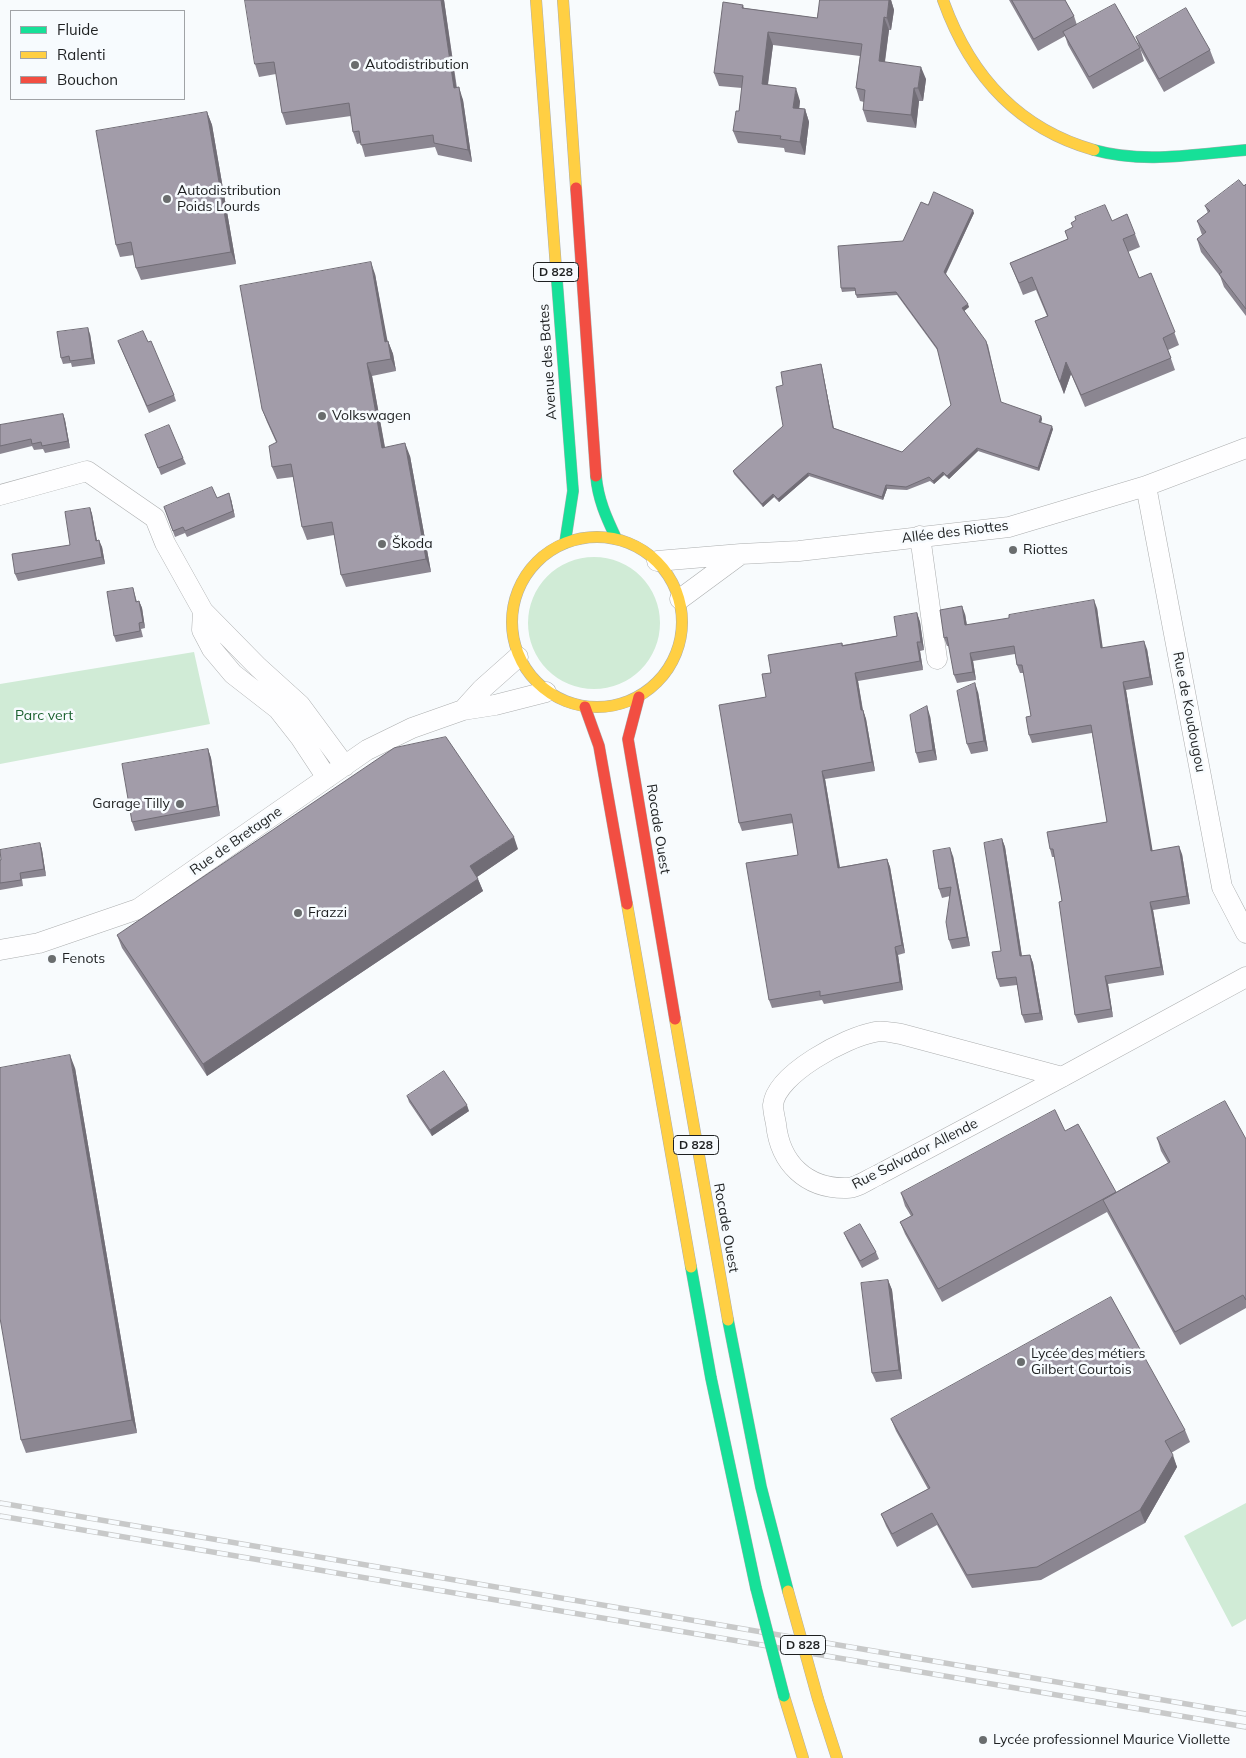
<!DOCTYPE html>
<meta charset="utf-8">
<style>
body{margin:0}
#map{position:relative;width:1246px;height:1758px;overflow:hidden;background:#f8fbfd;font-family:Mulish,sans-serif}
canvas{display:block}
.legend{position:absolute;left:10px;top:10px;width:175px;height:90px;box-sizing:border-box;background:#f7fbfe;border:1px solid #a0a3a6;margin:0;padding:6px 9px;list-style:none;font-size:15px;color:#1e2021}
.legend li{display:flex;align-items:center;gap:10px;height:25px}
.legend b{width:25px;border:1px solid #a0a3a6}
</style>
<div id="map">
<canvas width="1246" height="1758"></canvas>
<ul class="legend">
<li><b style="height:6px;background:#16e098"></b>Fluide</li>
<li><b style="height:6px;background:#ffcf43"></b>Ralenti</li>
<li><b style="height:6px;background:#f24e42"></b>Bouchon</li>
</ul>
</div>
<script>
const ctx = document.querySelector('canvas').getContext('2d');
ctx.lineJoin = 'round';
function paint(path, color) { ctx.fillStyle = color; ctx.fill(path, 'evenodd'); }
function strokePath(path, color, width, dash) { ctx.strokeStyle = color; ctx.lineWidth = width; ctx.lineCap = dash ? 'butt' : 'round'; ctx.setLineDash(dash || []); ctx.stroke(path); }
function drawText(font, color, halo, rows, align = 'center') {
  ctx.font = font + ' Mulish,sans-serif'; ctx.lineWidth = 5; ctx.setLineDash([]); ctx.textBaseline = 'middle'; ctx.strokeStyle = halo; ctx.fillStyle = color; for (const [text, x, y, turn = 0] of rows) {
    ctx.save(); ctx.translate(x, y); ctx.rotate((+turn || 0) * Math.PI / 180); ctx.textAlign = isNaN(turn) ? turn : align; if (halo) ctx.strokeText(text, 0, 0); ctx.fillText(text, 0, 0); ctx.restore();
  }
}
paint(new Path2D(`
 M528 623a66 66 0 1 1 132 0a66 66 0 1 1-132 0Z
 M194,652L210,724L0,764V684Z
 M1246,1503V1619L1232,1627L1184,1536Z`), '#d0ebd6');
const street = new Path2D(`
 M1146,486L1222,887L1246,933
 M0,495L87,471L155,518L165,543L203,611L258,667L300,705L345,766
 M920,536L937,659
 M657,561L741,554L799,551L1009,527L1146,486L1246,448
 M680,599L741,554
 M203,611L202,630L212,649L233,674L278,709L300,737L327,778
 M463,710L482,689L518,657
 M0,950L39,943L138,909L367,750L412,728L463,710L495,705L546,692
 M1062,1077L901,1034C893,1033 882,1030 875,1032C846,1037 776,1074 773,1105C773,1111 775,1118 776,1124C780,1163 806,1189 847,1188C857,1188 869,1179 878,1175L1062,1077L1246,977`);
const fast = new Path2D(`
 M1094,150C1144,164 1195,154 1246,150
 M556,268L573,491L565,543
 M596,476C598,499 606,517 616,538
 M691,1267L711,1378L756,1588
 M728,1320L761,1487L788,1591`);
const slow = new Path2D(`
 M536,0L556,268
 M563,0L576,188
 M943,0C969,73 1016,128 1094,150
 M512 622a85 85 0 1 1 170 0a85 85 0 1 1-170 0Z
 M627,904L691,1267
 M675,1019L728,1320
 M784,1696L803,1758
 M818,1699L837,1758`);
const jam = new Path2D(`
 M576,188L596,476
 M639,697L628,739L675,1019
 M585,707L599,746L627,904`);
strokePath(street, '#acaeaf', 21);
strokePath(fast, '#acaeaf', 12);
strokePath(slow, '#acaeaf', 12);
strokePath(jam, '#acaeaf', 12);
strokePath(street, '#fefeff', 20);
strokePath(fast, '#16e098', 11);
strokePath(slow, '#ffcf43', 11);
strokePath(jam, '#f24e42', 11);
const rail = new Path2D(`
 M0,1503L1246,1714
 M0,1516L1246,1727`);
strokePath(rail, '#c8c9c9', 5.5);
strokePath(rail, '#f7fbfe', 4, [11]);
const fastBridge = new Path2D(`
 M756,1588L784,1696`);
const slowBridge = new Path2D(`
 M788,1591L818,1699`);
strokePath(fastBridge, '#acaeaf', 12, []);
strokePath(slowBridge, '#acaeaf', 12, []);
strokePath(fastBridge, '#16e098', 11);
strokePath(slowBridge, '#ffcf43', 11);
paint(new Path2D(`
 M444,0L457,88L463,100L472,162L438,155L435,147L365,157L361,143L357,144L353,132L351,116L286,125L282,113L276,74L259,77L255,64Z
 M820,0H891L894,10L891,30H889L885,62L926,79L923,101H919L916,128L867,122L863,110L864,102L860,101L856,88L860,56L773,45L768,85L800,101L799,108L805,109L809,122L805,155L785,152L784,148L738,143L733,131L739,111L742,88L719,86L714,73L743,5L744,8L817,18Z
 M1009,0H1065L1074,16L1077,25L1140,48L1144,61L1093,89L1068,45L1065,36L1038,51Z
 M1136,37L1210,50L1215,63L1164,92L1140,49Z
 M207,112L212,125L236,264L141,280L136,268L134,255L120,257L116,245Z
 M1246,184V316L1224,287L1220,276L1201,252L1197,239L1202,235L1197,221L1208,213L1205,206Z
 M928,205L974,213L946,274L969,307L964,311L988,345L1001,403L1041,416L1042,419L1041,423L1053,429L1039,471L978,451L949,479L944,475L934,484L930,481L907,490L887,489L883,500L809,476L779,502L774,497L763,507L734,474L733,471L783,426V385L821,364L834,428L902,452L951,405L938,351L897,295L857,298L855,291L842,292L841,288L903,241Z
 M1112,221L1135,234L1140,247L1128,252L1139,278L1167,313L1179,345L1168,350L1175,370L1085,407L1071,374L1064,394L1035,321L1047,316L1036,290L1023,295L1010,263L1068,239L1065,231Z
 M375,274L387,342L388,341L393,354L396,371L372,376L385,447L410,456L431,572L346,587L341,575L334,535L307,540L302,527L293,477L277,479L272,467L276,442L267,422L262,409Z
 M90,334L95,364L72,367L71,363L63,364L61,358Z
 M118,341L174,395L176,401L149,413Z
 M63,414L65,420L70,448L45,453L43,449L34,450L32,446L0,454V425Z
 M145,435L183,458L186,464L161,475Z
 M217,498L231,499L235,517L187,537L185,533L175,537L164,507Z
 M90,508L92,514L97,540L102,547L105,564L18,581L15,574L70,545Z
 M133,588L137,602L139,601L142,608L145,628L141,629L143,637L116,642L114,636Z
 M1097,608L1102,648L1147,649L1153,685L1126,690L1134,742L1152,850L1182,854L1190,904L1153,910L1164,975L1108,984L1113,1017L1078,1023L1075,1015L1062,901L1055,857H1052L1050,849L1107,822L1092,733L1032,743L1029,735L1031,716L1024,673H1020L1017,665L1015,654L973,661L976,680L957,683L954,675L949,646H947L944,638L965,614L967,625Z
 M917,613L920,622L924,650L920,651L923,670L858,681L863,710L866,719L875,771L825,779L840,867L887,859L890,867L905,953L898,955L903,990L824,1004L822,1000L772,1008L769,1000L798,855L793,823L742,831L739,823L771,673L842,643L843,645L897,636Z
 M978,692L988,751L971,754L967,744Z
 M930,716L937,760L919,763L916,753Z
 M208,749L211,758L220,816L135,831L132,822Z
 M1002,839L1005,847L1022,956L1030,955L1033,963L1043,1020L1025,1023L1022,1015L1017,985L1000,987L997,979L1001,951Z
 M40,843L42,850L46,876L22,879L23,886L0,890V860Z
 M518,849L477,877L483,891L207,1076L122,948L117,935Z
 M953,856L970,946L952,949L949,940L950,896L942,898L939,889Z
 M75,1068L137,1433L26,1453L21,1440Z
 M407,1096L469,1111L432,1136L409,1102Z
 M1065,1131L1116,1192L1168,1163L1161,1151L1157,1138L1246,1139V1308L1180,1345L1107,1212L942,1302L905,1234L900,1222L911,1216L905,1206L901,1193Z
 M844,1233L876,1252L879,1259L862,1268L847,1240Z
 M888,1280L892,1290L902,1379L876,1382L872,1373Z
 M891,1419L1185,1430L1190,1442L1171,1453L1177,1467L1145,1523L1041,1580L972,1588L937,1525L897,1547L886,1526L881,1514L928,1489L896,1431Z`), '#8b8691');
paint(new Path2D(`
 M441,0H444L458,100L454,88Z
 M889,0H891L894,10L891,30L887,18Z
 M884,17L889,30L883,74L879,61Z
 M768,32L773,45L766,97L762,84Z
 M921,67L926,79L923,101L918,88Z
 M459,87L463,100L472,162L468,150Z
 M796,88L800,101L798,120L793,108Z
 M914,88L919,101L916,128L911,115Z
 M805,109L809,122L805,155L800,142Z
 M207,112L212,125L236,264L231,252Z
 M973,210L974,213L945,275L944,272Z
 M371,262L375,274L390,354L385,342Z
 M968,304L969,307L963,312L962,308Z
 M88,328L90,334L95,364L92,358Z
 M388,341L393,354L396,371L391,359Z
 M1066,362L1071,374L1064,394L1060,382Z
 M367,363L372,376L387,460L382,448Z
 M821,364L822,367L834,431L833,428Z
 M63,414L65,420L70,448L68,441Z
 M1041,416L1042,419L1040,425L1039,422Z
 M1052,426L1053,429L1039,471L1038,468Z
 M405,443L410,456L431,572L426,559Z
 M977,448L978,451L949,479L947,476Z
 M943,472L944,475L934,484L933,481Z
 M808,473L809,476L779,502L778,499Z
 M886,485L887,489L883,500L882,497Z
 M229,493L231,499L235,517L233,511Z
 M773,494L774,497L763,507L762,504Z
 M90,508L92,514L98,547L96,541Z
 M99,540L102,547L105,564L102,557Z
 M1094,600L1097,608L1104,656L1101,648Z
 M139,601L142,608L145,628L143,622Z
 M962,606L965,614L968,633L965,625Z
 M917,613L920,622L924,650L921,642Z
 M1144,641L1147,649L1153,685L1150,677Z
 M917,642L920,651L923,670L920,661Z
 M970,653L973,661L976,680L973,672Z
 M855,673L858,681L864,719L861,710Z
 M1123,682L1126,690L1154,859L1151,851Z
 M975,683L978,692L988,751L984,741Z
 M927,706L930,716L937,760L933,750Z
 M863,710L866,719L875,771L872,762Z
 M208,749L211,758L220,816L217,806Z
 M822,771L825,779L841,876L838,868Z
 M514,837L518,849L474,879L470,866Z
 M1002,839L1005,847L1023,964L1020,956Z
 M40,843L42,850L46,876L44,869Z
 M1179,846L1182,854L1190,904L1187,896Z
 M950,848L953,856L970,946L967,937Z
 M887,859L890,867L905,953L902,945Z
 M478,879L483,891L207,1076L203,1064Z
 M1150,902L1153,910L1164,975L1161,967Z
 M895,947L898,955L903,990L900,982Z
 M1030,955L1033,963L1043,1020L1040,1013Z
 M1105,976L1108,984L1113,1017L1111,1009Z
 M70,1055L75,1068L137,1433L132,1420Z
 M467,1105L469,1111L432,1136L430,1130Z
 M888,1280L892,1290L902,1379L899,1370Z
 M1173,1455L1177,1467L1145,1523L1140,1510Z`), '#716d76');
const building = new Path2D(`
 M245,0H441L454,88L459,87L468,150L434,143L433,135L361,145L359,131L353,132L349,103L282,113L274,62L255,64Z
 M820,0H889L887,18L884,17L879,61L921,67L918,88H914L911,115L863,110L865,90L856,88L862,44L768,32L762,84L796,88L793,108L805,109L800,142L780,139L781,136L733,131L736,111H739L743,76L714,73L723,2L743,5L742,8L817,18Z
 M1012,0H1065L1074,16L1034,39Z
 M1115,4L1140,48L1089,77L1063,32Z
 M1186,8L1210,50L1159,79L1136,37Z
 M207,112L231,252L136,268L131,242L116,245L96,131Z
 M1239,180L1244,186L1246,184V309L1219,274L1222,272L1197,239L1206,232L1197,221L1210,211L1205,206Z
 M934,192L973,210L944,272L968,304L962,308L986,341L1001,402L1041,416L1039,422L1052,426L1038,468L977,448L947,476L943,472L933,481L929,477L906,487L886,485L882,497L808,473L778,499L773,494L762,504L733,471L783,426L776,387L783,385L781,372L821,364L833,428L902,452L951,405L937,348L896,292L856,295L855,288H841L838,246L903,241L921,202L928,205Z
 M1105,205L1112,221L1127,214L1135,234L1123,239L1139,278L1151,273L1175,332L1163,338L1171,358L1081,395L1066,362L1060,382L1035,321L1048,316L1032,277L1019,283L1010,263L1068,239L1065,231L1073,227L1071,223L1076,220L1075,217Z
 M371,262L385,342L388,341L391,359L367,363L382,448L405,443L426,559L341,575L332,522L302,527L291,464L272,467L269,446L277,442L262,409L240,286Z
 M88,328L92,358L70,361L69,356L61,358L57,332Z
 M143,331L148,342L151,341L174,395L147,406L118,341Z
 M63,414L68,441L42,446L41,442L32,444L31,439L0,446V425Z
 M169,425L183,458L158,468L145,435Z
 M212,487L217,498L229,493L233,511L185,531L183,527L173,531L164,507Z
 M90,508L96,541L99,540L102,557L15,574L12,554L70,545L65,512Z
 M133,588L136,602L139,601L143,622L139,623L140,631L114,636L107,592Z
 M1094,600L1101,648L1144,641L1150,677L1123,682L1131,734L1151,851L1179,846L1187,896L1150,902L1161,967L1105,976L1111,1009L1075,1015L1059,902L1062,901L1053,849H1050L1047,832L1107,822L1091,725L1029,735L1026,717L1031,716L1022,665H1017L1014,646L970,653L973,672L954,675L947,637L944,638L940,610L962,606L965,625L1009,618V615Z
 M917,613L921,642H917L920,661L855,673L861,710H863L872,762L822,771L838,868L887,859L902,945L895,947L900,982L820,996V991L769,1000L746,863L798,855L792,818L791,814L739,823L719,705L766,697L762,674L771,673L768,655L842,643V646L897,636L894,617Z
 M975,683L984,741L967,744L957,691Z
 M927,706L933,750L916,753L910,715Z
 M446,737L514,837L470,866L478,879L203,1064L117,935L394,748Z
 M208,749L217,806L132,822L122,764Z
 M1002,839L1020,956L1030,955L1040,1013L1022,1015L1016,977L997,979L992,952L1001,951L984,843Z
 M40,843L44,869L20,873L21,880L0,883V860H1L0,850Z
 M950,848L967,937L949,940L946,922L951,887L939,889L933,851Z
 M70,1055L132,1420L21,1440L0,1318V1068Z
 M444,1071L467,1105L430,1130L407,1096Z
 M1225,1101L1246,1139V1300L1243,1295L1175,1332L1103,1200L1170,1162L1157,1138Z
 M1055,1110L1065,1131L1078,1124L1116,1192L938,1289L900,1222L913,1215L901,1193Z
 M860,1224L876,1252L860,1261L844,1233Z
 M888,1280L899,1370L872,1373L861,1283Z
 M1111,1297L1185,1430L1165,1441L1173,1455L1140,1510L1037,1567L967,1575L932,1513L892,1534L881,1514L930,1488L891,1419Z`);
paint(building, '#a29ca9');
strokePath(building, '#716d76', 1);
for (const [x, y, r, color] of [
 [355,65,5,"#6a6d6e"],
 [167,199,5,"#6a6d6e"],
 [322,416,5,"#6a6d6e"],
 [382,544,5,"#6a6d6e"],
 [1013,550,5,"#6a6d6e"],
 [180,804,5,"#6a6d6e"],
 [298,913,5,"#6a6d6e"],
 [52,959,5,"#6a6d6e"],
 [1021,1362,5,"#6a6d6e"],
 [983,1740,5,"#6a6d6e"]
]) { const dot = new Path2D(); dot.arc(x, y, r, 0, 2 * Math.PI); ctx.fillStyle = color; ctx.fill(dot); strokePath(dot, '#f7fbfe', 2); }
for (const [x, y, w] of [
 [556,272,45],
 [696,1145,45],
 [803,1645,45]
]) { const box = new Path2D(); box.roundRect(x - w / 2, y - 9.5, w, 19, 4); ctx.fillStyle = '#f7fbfe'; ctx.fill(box); strokePath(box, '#1e2021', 1); }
drawText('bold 12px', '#1e2021', null, [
 ["D 828",556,272],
 ["D 828",696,1145],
 ["D 828",803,1645]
]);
drawText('14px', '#1e2021', '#f7fbfe', [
 ["Autodistribution",365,65],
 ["Autodistribution",177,191],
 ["Poids Lourds",177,207],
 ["Volkswagen",332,416],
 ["Škoda",392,544],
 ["Riottes",1023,550],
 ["Garage Tilly",170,804,"right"],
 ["Frazzi",308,913],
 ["Fenots",62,959],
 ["Lycée des métiers",1031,1354],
 ["Gilbert Courtois",1031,1370],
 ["Lycée professionnel Maurice Viollette",993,1740]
], 'left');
drawText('14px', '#1e2021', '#f7fbfe', [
 ["Avenue des Bates",548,362,-94],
 ["Allée des Riottes",955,532,-7],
 ["Rue de Koudougou",1189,712,79],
 ["Rocade Ouest",658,829,81],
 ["Rue de Bretagne",236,841,-35],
 ["Rue Salvador Allende",915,1154,-27],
 ["Rocade Ouest",726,1228,80]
]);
drawText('14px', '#1b612f', '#f7fbfe', [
 ["Parc vert",44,716]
]);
</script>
